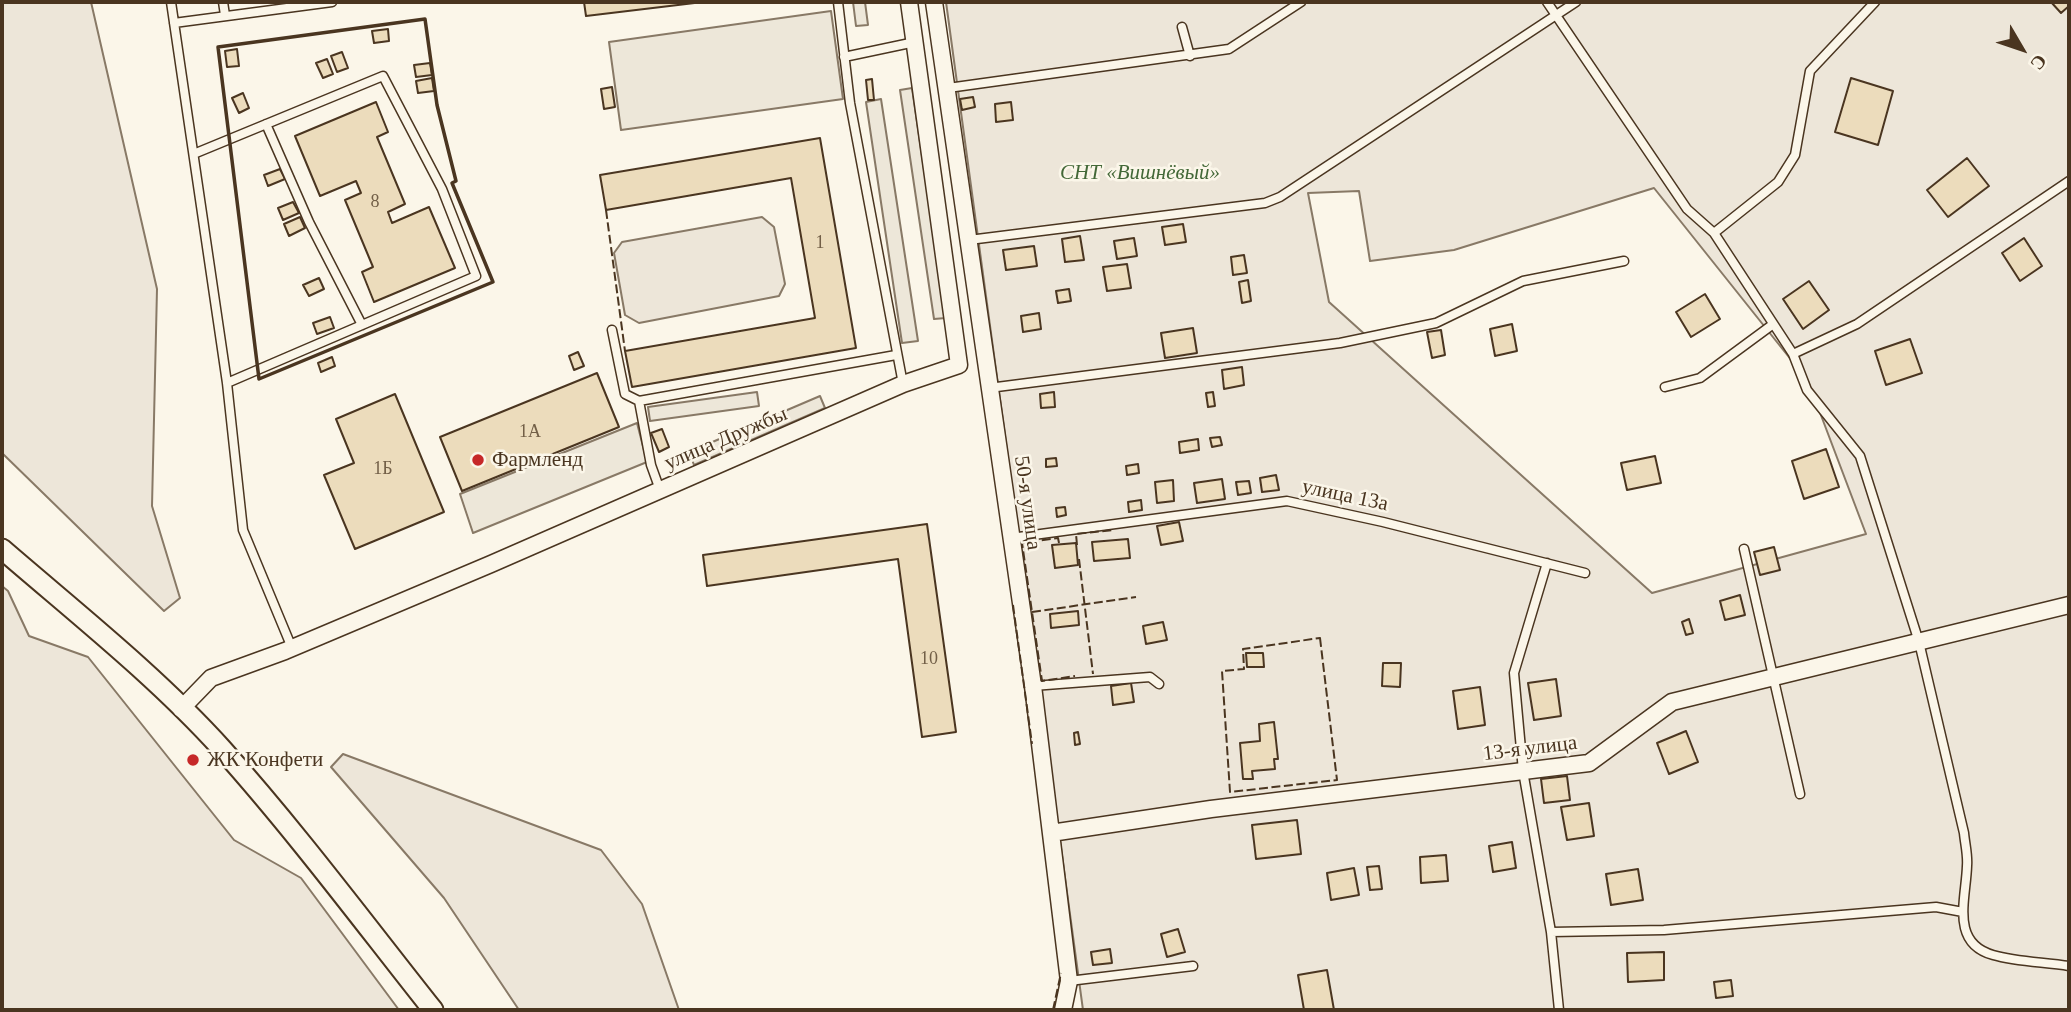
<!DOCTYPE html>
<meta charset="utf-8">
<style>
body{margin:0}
#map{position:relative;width:2071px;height:1012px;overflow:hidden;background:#fbf6e9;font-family:Georgia,serif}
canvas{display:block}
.frame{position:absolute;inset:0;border:4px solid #4a3520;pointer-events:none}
.north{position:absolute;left:1987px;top:14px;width:70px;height:70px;-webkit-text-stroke:5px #fbf6e9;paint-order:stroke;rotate:129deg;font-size:19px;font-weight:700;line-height:28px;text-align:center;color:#4a3520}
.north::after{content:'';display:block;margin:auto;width:24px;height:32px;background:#4a3520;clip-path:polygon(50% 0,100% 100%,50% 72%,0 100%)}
</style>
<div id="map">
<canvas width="2071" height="1012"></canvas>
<div class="frame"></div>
<div class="north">С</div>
</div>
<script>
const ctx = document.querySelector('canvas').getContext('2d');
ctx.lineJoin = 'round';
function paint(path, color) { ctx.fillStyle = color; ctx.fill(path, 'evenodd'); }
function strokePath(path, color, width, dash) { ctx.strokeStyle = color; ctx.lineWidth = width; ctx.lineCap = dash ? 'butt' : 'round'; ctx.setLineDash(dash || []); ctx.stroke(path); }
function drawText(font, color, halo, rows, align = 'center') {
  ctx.font = font + ' Georgia,serif'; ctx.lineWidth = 5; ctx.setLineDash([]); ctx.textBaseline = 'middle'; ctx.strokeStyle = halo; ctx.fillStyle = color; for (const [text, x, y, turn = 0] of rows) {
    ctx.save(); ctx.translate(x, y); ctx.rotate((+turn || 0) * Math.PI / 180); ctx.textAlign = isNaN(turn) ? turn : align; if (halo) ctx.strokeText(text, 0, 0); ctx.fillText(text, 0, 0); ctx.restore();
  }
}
const green = new Path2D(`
 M2,2H91L157,289L152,506L180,598L164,611L2,453Z
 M946,2H2069V1010H1083ZM1654,188L1808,381L1866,534L1652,593L1329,302L1308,193L1359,191L1370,261L1454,250Z
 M762,217L774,227L785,284L779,296L639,323L625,315L614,253L622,242Z
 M2,586L8,591L29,636L88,657L234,840L301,878L399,1010H2Z
 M343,754L601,850L642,904L679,1010H519L444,898L331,767Z`);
paint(green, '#ede6d9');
strokePath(green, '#887966', 2);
const parking = new Path2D(`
 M853,2H865L868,25L856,26Z
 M831,11L843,99L621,130L609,42Z
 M912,88L946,318L934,319L900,90Z
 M881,99L918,341L902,343L866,102Z
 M757,392L759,406L650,421L648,407Z
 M820,396L825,408L694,465L689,452Z
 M637,423L647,462L473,533L460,494Z`);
paint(parking, '#ede7d9');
strokePath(parking, '#887966', 2);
const building = new Path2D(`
 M584,2H703L586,16Z
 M2051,2H2069V6L2061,13Z
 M388,29L389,41L374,43L372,31Z
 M237,49L239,66L227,67L225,51Z
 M342,52L348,68L337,72L331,56Z
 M327,59L333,74L323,78L316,63Z
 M430,63L432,75L416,77L414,65Z
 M432,78L434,91L418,93L416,81Z
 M1851,78L1893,91L1878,145L1835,132Z
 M872,79L874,100H868L866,80Z
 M612,87L615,107L604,109L601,89Z
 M243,93L249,108L239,113L232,98Z
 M973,97L975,107L962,110L960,99Z
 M376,102L388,132L377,137L405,204L388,212L392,223L429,207L455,268L374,302L362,272L373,267L345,200L361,193L356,181L320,196L295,136Z
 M1011,102L1013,120L996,122L995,104Z
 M820,138L856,348L632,387L625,351L815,318L791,178L606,210L600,175Z
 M1967,158L1989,186L1948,217L1927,190Z
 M280,169L285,179L268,186L264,175Z
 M293,202L299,213L283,220L278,208Z
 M300,217L305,228L289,236L284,224Z
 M1183,224L1186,242L1165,245L1162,227Z
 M1080,236L1084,260L1065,262L1062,239Z
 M1134,238L1137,256L1117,259L1114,241Z
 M2024,238L2042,266L2020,281L2002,253Z
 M1034,246L1037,266L1006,270L1003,250Z
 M1244,255L1247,273L1233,275L1231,257Z
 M1127,264L1131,288L1107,291L1103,267Z
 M319,278L324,289L309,296L303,285Z
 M1248,280L1251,301L1242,303L1239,282Z
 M1809,281L1829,310L1803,329L1783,299Z
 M1069,289L1071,301L1058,303L1056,291Z
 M1705,294L1720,319L1691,337L1676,312Z
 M1039,313L1041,329L1023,332L1021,316Z
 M330,317L334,328L317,334L313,323Z
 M1512,324L1517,351L1495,356L1490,329Z
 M1193,328L1197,353L1165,358L1161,333Z
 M1441,330L1445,355L1432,358L1427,332Z
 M1910,339L1922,373L1886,385L1875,351Z
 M578,352L584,366L574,370L569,356Z
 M332,357L335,366L321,372L318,363Z
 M1242,367L1244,385L1224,389L1222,370Z
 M597,373L619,427L462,491L440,437Z
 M1054,392L1055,407L1041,408L1040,394Z
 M1213,392L1215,406L1208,407L1206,393Z
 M395,394L444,512L355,549L324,475L354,463L336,419Z
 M662,429L669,447L659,452L651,433Z
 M1220,437L1222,445L1212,447L1210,438Z
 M1198,439L1199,450L1180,453L1179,442Z
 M1826,449L1839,487L1804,499L1792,461Z
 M1655,456L1661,483L1627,490L1621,463Z
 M1056,458L1057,466L1046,467V459Z
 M1138,464L1139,473L1127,475L1126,466Z
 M1276,475L1279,490L1262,492L1260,478Z
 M1222,479L1225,499L1197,503L1194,483Z
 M1173,480L1174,501L1157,503L1155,482Z
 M1249,481L1251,493L1238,495L1236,482Z
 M1141,500L1142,510L1129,512L1128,502Z
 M1065,507L1066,515L1057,517L1056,508Z
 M1179,522L1183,541L1161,545L1157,526Z
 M927,524L956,732L922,737L898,559L707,586L703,555Z
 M1128,539L1130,558L1094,561L1092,542Z
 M1076,543L1078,565L1055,568L1052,545Z
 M1774,547L1780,570L1760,575L1754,552Z
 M1740,595L1745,615L1725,620L1720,601Z
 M1078,611L1079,625L1051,628L1050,614Z
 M1689,619L1693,633L1686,635L1682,622Z
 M1163,622L1167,640L1146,644L1143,626Z
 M1246,653H1263L1264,667H1247Z
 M1383,663H1401L1400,687L1382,686Z
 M1556,679L1561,716L1534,720L1528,683Z
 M1131,683L1134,702L1113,705L1111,686Z
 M1480,687L1485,725L1458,729L1453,691Z
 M1274,722L1278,759H1274L1275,769L1252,771L1253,779H1243L1240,743L1260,741L1259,724Z
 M1686,731L1698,762L1669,774L1657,743Z
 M1078,732L1080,744L1075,745L1074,733Z
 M1567,776L1570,800L1544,803L1541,779Z
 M1589,803L1594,836L1567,840L1561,807Z
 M1297,820L1301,854L1256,859L1252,825Z
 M1512,842L1516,868L1493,872L1489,846Z
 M1446,855L1448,881L1421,883L1420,857Z
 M1379,866L1382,889L1370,890L1367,867Z
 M1354,868L1359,895L1331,900L1327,873Z
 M1638,869L1643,900L1611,905L1606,874Z
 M1178,929L1185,952L1167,957L1161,934Z
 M1110,949L1112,963L1093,965L1091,952Z
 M1664,952V980L1628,982L1627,953Z
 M1327,970L1334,1010H1304L1298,975Z
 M1731,980L1733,996L1716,998L1714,982Z`);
paint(building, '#ecdcbc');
strokePath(building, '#4a3520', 2);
const service = new Path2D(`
 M171,2L227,383L243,530L292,648
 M223,2L225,15
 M838,2L850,103L903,384
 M1547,2L1687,209L1714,233L1793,354L1807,390L1860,456L1919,642L1964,833C1965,844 1968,855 1967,866C1966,899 1950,943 1993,955C2017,962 2045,962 2069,966
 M174,23L332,2
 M1182,27L1190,56
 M844,57L915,42
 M948,88L1229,49L1301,2
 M266,124L309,222L362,325
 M196,153L383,76L442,189L476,276L227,383
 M1714,233L1778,182L1795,155L1810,71L1875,2
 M969,240L1265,203L1280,197L1576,2
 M612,330L625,394L639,401L651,465L660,490
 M1793,354L1857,324L2069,181
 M1665,387L1700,378L1772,325
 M989,388L1340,343L1436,323L1523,281L1624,261
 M639,401L896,355
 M1011,538L1287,501L1383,522L1585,573
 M1744,549L1800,794
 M1547,563L1514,673L1523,771L1551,932L1559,1010
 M1033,686L1150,677L1159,684
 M1551,932L1664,930L1936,907L1963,912
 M1069,981L1193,966`);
const minor = new Path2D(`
 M934,2L1033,686L1069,981L1063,1010
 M181,709L211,678L285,651L491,564L903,384L959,365L909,2
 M1051,833L1211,809L1589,763L1672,702L2069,605`);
const tertiary = new Path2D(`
 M2,549C76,613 156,676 222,749C297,833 364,923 433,1010`);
strokePath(service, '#4a3520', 11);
strokePath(minor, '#4a3520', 19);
strokePath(tertiary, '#4a3520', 23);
strokePath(service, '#fbf6e9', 8);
strokePath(minor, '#fbf6e9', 16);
strokePath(tertiary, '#fbf6e9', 19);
strokePath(new Path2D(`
 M606,210L625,351
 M1059,543L1058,538L1022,543L1042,681L1075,676
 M1077,545L1076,534L1113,530
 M1079,559L1093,674
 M1013,605L1032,744
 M1032,612L1136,597
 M1320,638L1337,780L1230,792L1222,671L1244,669L1243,649Z
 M1053,1010L1061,973`), '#4a3520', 2, [9, 3.5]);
strokePath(new Path2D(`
 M425,19L437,105L456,181L452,183L493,282L259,379L218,47Z`), '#4a3520', 3.5);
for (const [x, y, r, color] of [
 [478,460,7,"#c62828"],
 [193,760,7,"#c62828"]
]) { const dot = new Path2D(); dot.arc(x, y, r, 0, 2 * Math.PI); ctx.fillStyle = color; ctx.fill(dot); strokePath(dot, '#fbf6e9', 2.5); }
drawText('18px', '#725f47', null, [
 ["8",375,202],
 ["1",820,243],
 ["1А",530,432],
 ["1Б",383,469],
 ["10",929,659]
]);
drawText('italic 21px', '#436837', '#fbf6e9', [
 ["СНТ «Вишнёвый»",1140,173]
]);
drawText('21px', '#4a3520', '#fbf6e9', [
 ["улица Дружбы",726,439,-23],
 ["улица 13а",1345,496,12],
 ["50-я улица",1027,503,82],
 ["13-я улица",1530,749,-7]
]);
drawText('21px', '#4a3520', '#fbf6e9', [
 ["Фармленд",492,460],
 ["ЖК Конфети",207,760]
], 'left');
</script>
